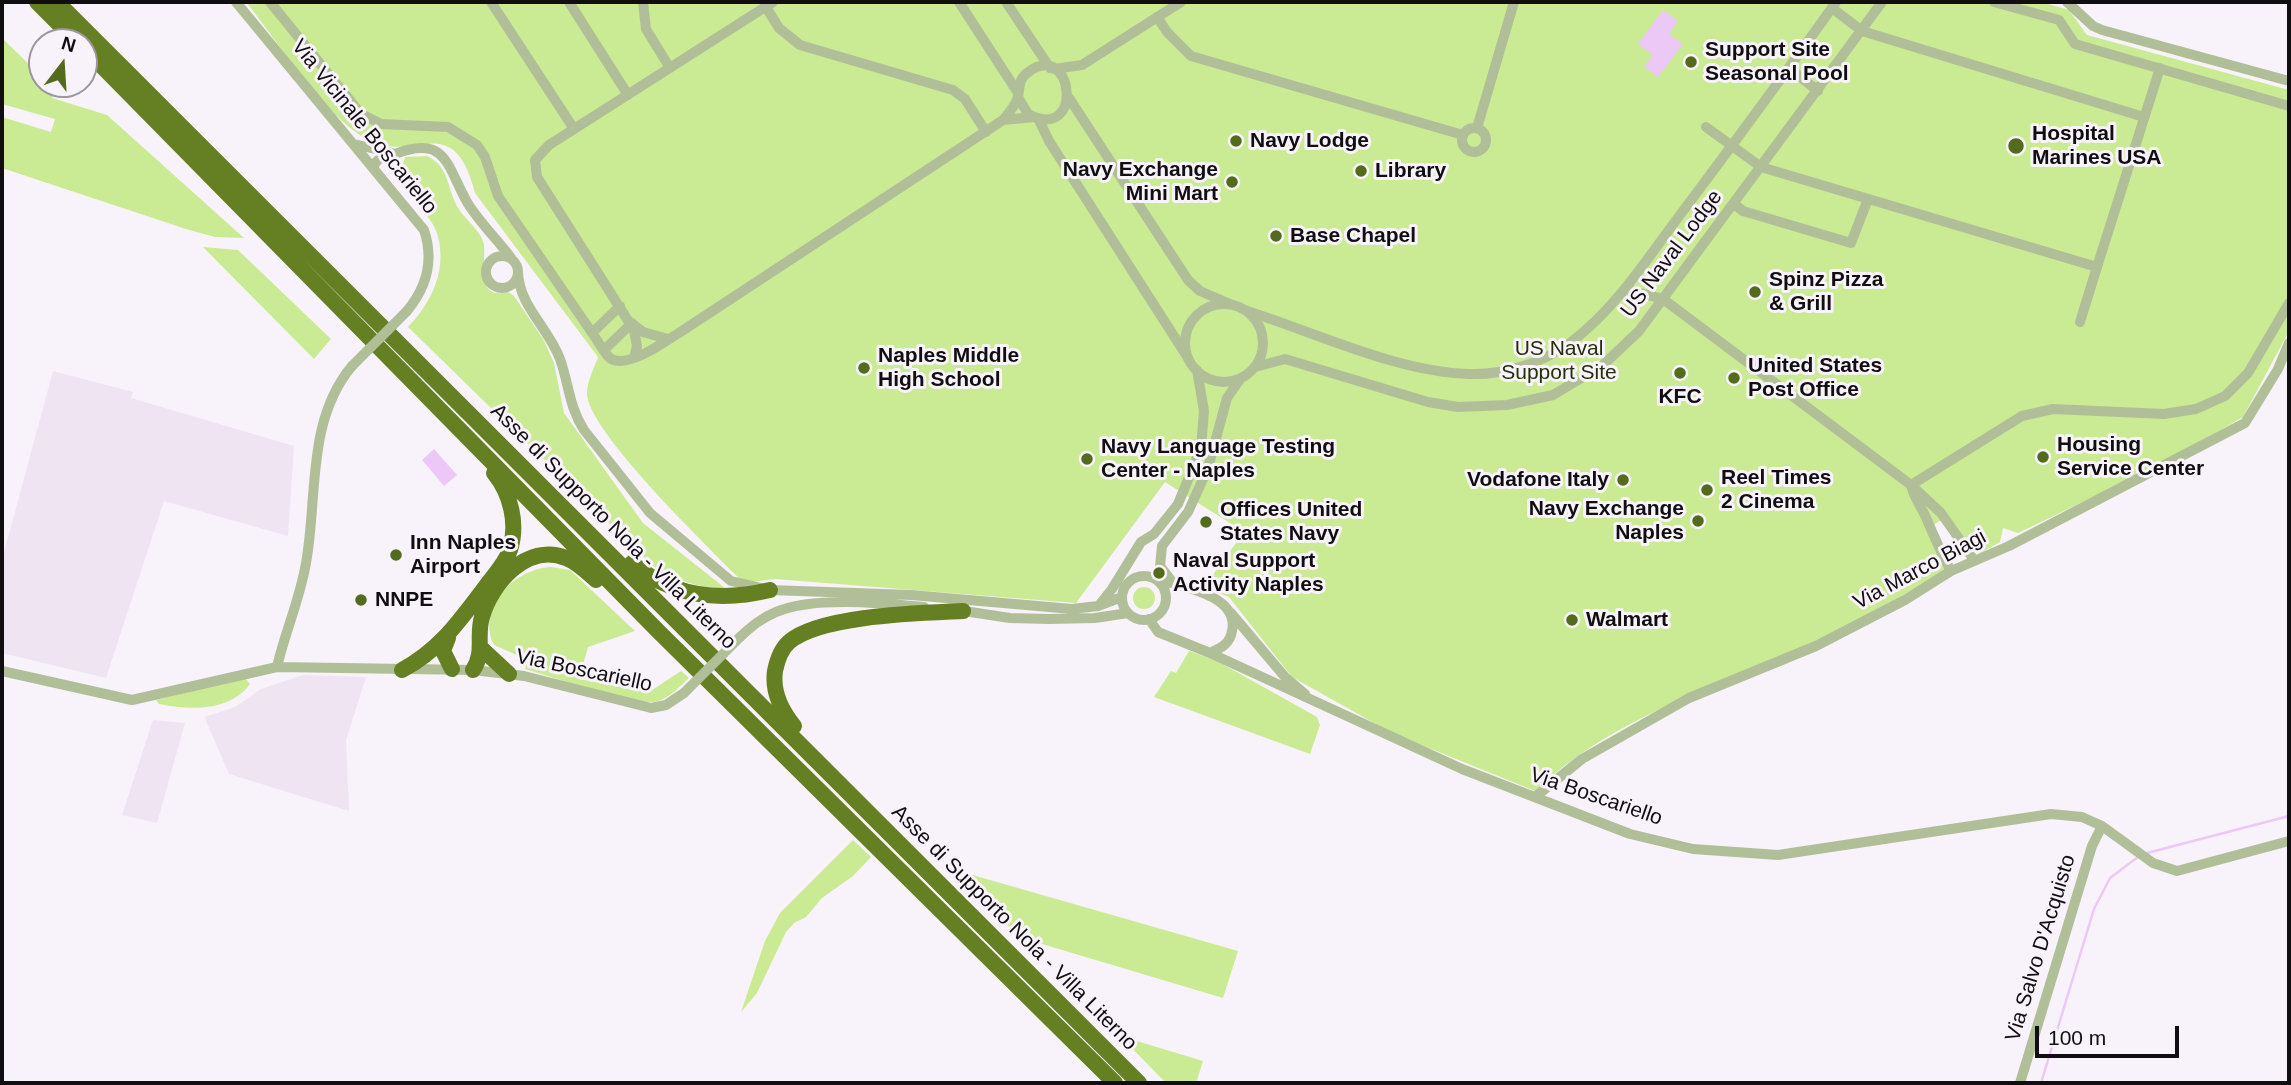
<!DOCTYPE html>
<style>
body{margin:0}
#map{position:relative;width:2291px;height:1085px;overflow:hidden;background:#f8f3fa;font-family:Arial,sans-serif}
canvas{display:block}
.frame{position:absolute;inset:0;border:4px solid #100e11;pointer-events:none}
.north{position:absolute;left:28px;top:28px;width:70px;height:70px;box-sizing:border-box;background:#f8f3fa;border:2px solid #9b979d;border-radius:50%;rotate:17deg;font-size:19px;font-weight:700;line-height:28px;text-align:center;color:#100e11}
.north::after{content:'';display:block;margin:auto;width:24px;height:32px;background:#536b1c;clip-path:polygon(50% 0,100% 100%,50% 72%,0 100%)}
.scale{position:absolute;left:2035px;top:1026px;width:144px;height:32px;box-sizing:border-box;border:4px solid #100e11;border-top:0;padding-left:9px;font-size:21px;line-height:24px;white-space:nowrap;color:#100e11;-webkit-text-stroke:5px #f8f3fa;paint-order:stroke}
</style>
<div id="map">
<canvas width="2291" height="1085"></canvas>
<div class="frame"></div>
<div class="north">N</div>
<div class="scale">100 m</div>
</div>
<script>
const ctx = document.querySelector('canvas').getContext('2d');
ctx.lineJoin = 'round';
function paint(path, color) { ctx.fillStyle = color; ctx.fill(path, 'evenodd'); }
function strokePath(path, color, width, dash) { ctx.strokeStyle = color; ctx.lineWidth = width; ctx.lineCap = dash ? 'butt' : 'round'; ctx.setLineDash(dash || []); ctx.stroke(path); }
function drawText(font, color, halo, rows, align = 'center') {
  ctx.font = font + ' Arial,sans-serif'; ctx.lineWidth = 6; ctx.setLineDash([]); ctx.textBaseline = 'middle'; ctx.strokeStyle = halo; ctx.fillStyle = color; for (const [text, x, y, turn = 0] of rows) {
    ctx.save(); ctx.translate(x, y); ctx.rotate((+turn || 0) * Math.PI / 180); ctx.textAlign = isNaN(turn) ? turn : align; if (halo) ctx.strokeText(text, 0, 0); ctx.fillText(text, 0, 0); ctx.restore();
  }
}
paint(new Path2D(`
 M53,371L133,392L131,398L294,446L288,536L164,501L106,678L2,653V560Z
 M303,675L366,677L346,740L349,811L229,774L206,721L205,717L235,707L261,689Z
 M153,720L185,723L157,823L122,815Z`), '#efe4f2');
paint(new Path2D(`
 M246,2H2041L2069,10L2087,35L2289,90V331L2243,417L2162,464L2018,533L2003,528L2000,542L1979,554L1978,549L1969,554L1943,519L1928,528L1951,566C1903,595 1854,627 1802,649C1709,689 1609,720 1535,791L1392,733L1292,677L1229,597L1203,587V577L1209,580L1244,532L1165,482L1076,603L775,579L744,583C714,553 586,430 587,393C587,382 594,368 598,357L475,193C453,106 413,166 366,139C323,114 278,42 246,2Z
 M2,38L42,77V84H49L55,90L52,98L107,115L244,238L215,237L186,229L2,168V117L51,132L55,119L2,104Z
 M427,156C450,167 446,186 457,206C464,219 478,228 483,241C488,254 475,292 498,293C501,294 505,292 508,292L514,296L543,339L554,363L564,413L643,523L725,588C696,588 677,580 653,566L408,327C432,302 448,269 437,233C433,219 408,194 398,181L405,157Z
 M203,247L238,250L331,339L314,359Z
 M551,567L570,570L635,631L588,647L579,679L649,692L681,671L689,678C679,687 667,701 653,702C625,704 555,677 525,669L528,660L494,645C476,607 514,569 551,567Z
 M1133 598a11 11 0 1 1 22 0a11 11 0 1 1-22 0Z
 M1189,651L1217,661L1317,717L1320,725L1310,754L1154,697L1171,671L1176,673Z
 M245,678L250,684C229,712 190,710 159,704L156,700Z
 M853,840L871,857L853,876L822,898L806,917L794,923L786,932L757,993L741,1012L765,941L780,913Z
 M941,866L1238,951L1223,998L1022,938Z
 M1120,1036L1203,1061L1196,1083H1166Z`), '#caea93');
paint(new Path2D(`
 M1663,10L1678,21L1669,34L1683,44L1658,77L1644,67L1653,55L1638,44Z
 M434,449L457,475L444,486L422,460Z`), '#ecc8f7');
strokePath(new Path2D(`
 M2147,853L2289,816
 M2041,1083L2094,909L2110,878L2138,857`), '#ecc8f7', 2.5);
strokePath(new Path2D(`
 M236,2L424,230C434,260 427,287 407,311
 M270,2L361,114L381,124L448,127L477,145L485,157L498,196L597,340C601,346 605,354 610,358C627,371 670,338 685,329L1003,120C1008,114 1016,105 1018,97C1020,88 1018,80 1027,73C1073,36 1086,144 1028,114L1018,97
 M491,2L574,129
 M569,2L628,95
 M643,2L646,29L670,68
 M959,2L1018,93
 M1006,2L1050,68
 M1994,2L2059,20L2075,44L2289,106
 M2067,2L2093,26L2102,30L2289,81
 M766,7L779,28L800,45L953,90L965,99L986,132
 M1832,8L1862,31L2144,117
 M1157,17L1167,32L1191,56L1463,135
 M1789,68L1818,91
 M1054,69L1082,65L1181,2
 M1069,98L1188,280L1200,291L1230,304
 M1038,118L1049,141L1188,358
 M1003,120L1034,117
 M1706,127L1761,167L2097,267L2160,68
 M1462 140a12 12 0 1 1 24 0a12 12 0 1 1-24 0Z
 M1477,128L1514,2
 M354,144L392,153
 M374,167C376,157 386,157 395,154C447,134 447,167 467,202C479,222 497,239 511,258
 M1734,204L1743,211L1851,243L1868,199
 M486 272a16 16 0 1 1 32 0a16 16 0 1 1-32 0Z
 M518,272C519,306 548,327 560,359C569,384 569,407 584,430L650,513L731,581L770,590L911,595L1072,609L1098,606L1122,597
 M1625,289L1663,299L1911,485L2022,416L2053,409L2164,414L2196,409L2225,396L2248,373L2289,303
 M1185 343a39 39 0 1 1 78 0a39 39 0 1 1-78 0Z
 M1247,311C1314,332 1400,373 1470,374C1505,375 1542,363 1570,343C1618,307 1650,254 1686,207C1737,139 1787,71 1836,2
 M630,322L643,332L668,339
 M2080,322L2097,267
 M592,333L620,306
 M604,350L632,323
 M634,358L637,346L634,330L537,177L535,160L549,145L773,2
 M1255,367L1285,359L1428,402L1458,407L1507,405L1553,395L1603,365L1639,331L1882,2
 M1911,485L1941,513L1974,560
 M1911,485C1914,499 1922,507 1927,520C1935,538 1941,553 1951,571
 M1122 598a22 22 0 1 1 44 0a22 22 0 1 1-44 0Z
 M1174,584L1160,566L1162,546L1188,512L1208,468L1227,398L1241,378
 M1100,604L1112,589L1141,542L1154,534L1178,504L1201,448L1204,411L1197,370
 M957,610L1010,618L1049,619L1095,618L1128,613
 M1231,613L1285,677L1305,694
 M1149,619L1158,632L1210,653C1221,648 1230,644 1232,631C1240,595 1180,586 1156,579
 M740,637C751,627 761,618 776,612C814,596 882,603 924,607
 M1210,653L1462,769L1630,834L1693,849L1778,855L2051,814L2082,817L2102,826L2153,863L2177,871L2289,841
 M277,667C285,632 300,599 306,563C318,497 306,421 352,366
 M2,671L132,700L277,667L473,670L524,676L651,708L666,705L684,693
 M1535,797L1582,759L1689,698L1816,646L1905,600L1951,571L2009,546L2245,423L2278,369L2289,343
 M2020,1083L2092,846L2102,826`), '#b1bf99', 10);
strokePath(new Path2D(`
 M37,2L77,42
 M57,2L1139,1083
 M84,48L658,631L1115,1083
 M632,563C672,597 720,602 770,590
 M448,638L443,651L452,669
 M481,648L509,674
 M402,670C440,650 460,620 486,586C494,575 505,564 510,550C518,524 511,494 494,473
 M473,670C485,652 476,636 482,617C491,584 527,542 566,558C577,562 587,572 596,580
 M794,726C781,710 772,692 775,671C777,661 781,649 789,642C820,615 921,613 963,611`), '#648022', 16);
strokePath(new Path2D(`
 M352,366L407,311
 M684,693L740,637`), '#b1bf99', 10);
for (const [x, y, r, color] of [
 [1691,62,7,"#536b1c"],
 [1236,141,7,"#536b1c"],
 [2016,146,9,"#536b1c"],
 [1361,171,7,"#536b1c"],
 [1232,182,7,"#536b1c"],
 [1276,236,7,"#536b1c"],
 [1755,292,7,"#536b1c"],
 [864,368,7,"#536b1c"],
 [1680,373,7,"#536b1c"],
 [1734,378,7,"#536b1c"],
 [2043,457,7,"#536b1c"],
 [1087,459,7,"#536b1c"],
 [1623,480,7,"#536b1c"],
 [1707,490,7,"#536b1c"],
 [1698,521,7,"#536b1c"],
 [1206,522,7,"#536b1c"],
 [396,555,7,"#536b1c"],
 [1159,573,7,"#536b1c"],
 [361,600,7,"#536b1c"],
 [1572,620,7,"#536b1c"]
]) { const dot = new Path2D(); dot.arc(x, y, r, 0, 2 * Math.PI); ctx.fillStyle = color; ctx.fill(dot); strokePath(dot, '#f8f3fa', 2.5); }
drawText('bold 21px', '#100e11', '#f8f3fa', [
 ["Support Site",1705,50],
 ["Seasonal Pool",1705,74],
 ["Hospital",2032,134],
 ["Marines USA",2032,158],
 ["Navy Lodge",1250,141],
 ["Navy Exchange",1218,170,"right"],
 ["Mini Mart",1218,194,"right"],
 ["Library",1375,171],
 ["Base Chapel",1290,236],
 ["Spinz Pizza",1769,280],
 ["& Grill",1769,304],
 ["Naples Middle",878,356],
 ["High School",878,380],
 ["United States",1748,366],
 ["Post Office",1748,390],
 ["KFC",1680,397,"center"],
 ["Housing",2057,445],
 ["Service Center",2057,469],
 ["Navy Language Testing",1101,447],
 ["Center - Naples",1101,471],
 ["Reel Times",1721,478],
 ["2 Cinema",1721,502],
 ["Vodafone Italy",1609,480,"right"],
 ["Navy Exchange",1684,509,"right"],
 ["Naples",1684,533,"right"],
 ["Offices United",1220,510],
 ["States Navy",1220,534],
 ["Inn Naples",410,543],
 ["Airport",410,567],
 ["Naval Support",1173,561],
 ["Activity Naples",1173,585],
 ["NNPE",375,600],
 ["Walmart",1586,620]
], 'left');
drawText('21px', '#100e11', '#f8f3fa', [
 ["Via Vicinale Boscariello",364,127,51],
 ["US Naval Lodge",1672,254,-53],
 ["Asse di Supporto Nola - Villa Literno",613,527,45],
 ["Via Marco Biagi",1920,570,-28],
 ["Via Boscariello",584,671,12],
 ["Via Boscariello",1596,797,19],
 ["Asse di Supporto Nola - Villa Literno",1014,928,45],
 ["Via Salvo D'Acquisto",2041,948,-73]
]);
drawText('21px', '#24300a', '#f8f3fa', [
 ["US Naval",1559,349],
 ["Support Site",1559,373]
]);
</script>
